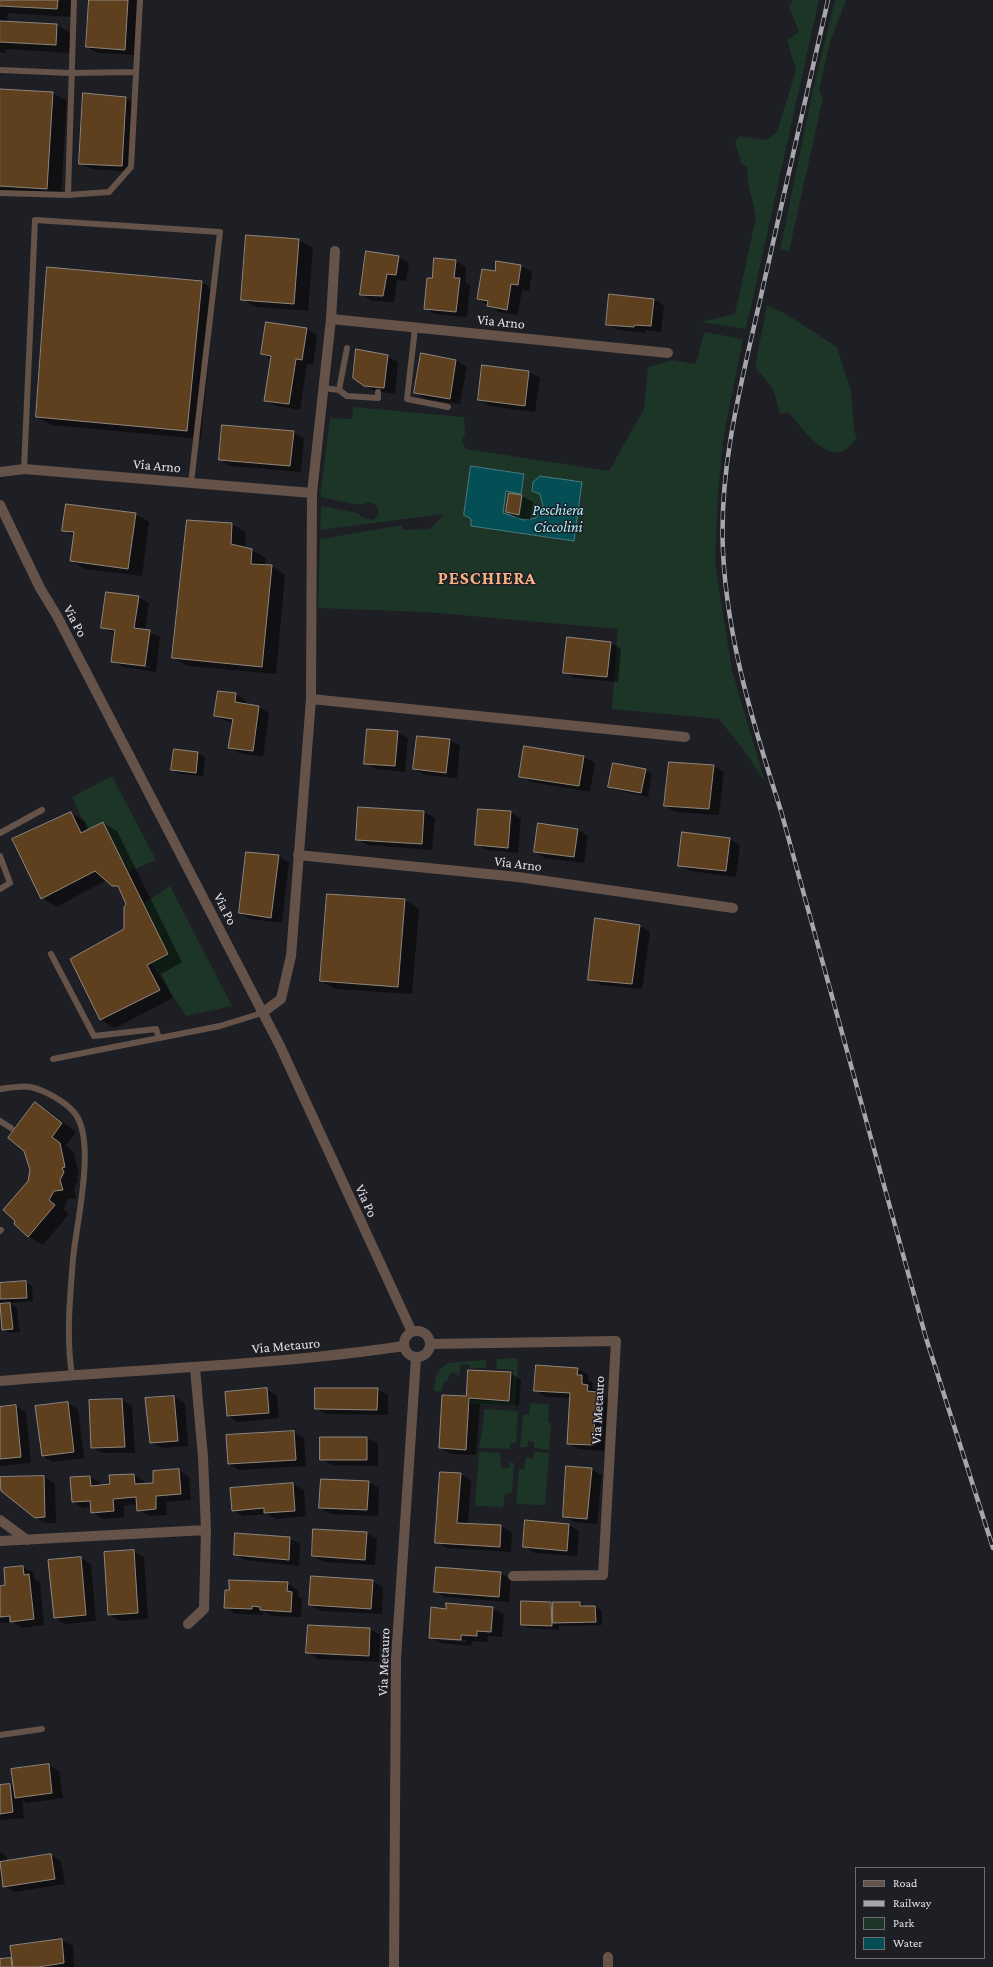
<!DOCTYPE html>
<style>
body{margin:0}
#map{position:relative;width:993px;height:1967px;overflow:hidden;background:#1e1e25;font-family:"Crimson Pro",serif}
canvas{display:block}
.legend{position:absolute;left:855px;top:1867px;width:130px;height:92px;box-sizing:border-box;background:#1e1e25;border:1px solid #6c6c72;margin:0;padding:5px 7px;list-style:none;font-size:12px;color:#e1e0e6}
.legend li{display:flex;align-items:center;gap:8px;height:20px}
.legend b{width:20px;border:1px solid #6c6c72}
</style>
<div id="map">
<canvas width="993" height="1967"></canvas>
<ul class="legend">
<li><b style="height:5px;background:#655349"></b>Road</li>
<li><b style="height:5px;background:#a7a6ac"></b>Railway</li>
<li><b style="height:11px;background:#1c3526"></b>Park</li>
<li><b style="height:11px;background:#044f55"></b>Water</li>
</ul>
</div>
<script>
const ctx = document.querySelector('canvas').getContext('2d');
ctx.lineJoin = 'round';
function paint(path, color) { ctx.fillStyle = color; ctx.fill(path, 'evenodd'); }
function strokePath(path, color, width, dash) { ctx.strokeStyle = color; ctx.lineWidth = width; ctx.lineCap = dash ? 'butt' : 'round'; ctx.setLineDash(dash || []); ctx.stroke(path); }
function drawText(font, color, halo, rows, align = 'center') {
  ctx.font = font + ' "Crimson Pro",serif'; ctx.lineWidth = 3; ctx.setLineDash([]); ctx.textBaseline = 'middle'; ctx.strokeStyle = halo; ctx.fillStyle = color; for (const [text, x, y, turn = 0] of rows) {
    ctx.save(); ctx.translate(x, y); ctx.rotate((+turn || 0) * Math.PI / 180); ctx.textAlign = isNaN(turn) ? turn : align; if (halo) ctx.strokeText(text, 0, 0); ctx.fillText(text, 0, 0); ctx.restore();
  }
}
paint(new Path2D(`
 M793,0H819L746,329L701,322L735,314L756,217L748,183L747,167L741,163L735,142L740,136L766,140L777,132L796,70L787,40L799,32L789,7Z
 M835,0H846L830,42L819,91L823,98L789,251L780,250L813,89Z
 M767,305L786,314L837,347L851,391L854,429L857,439C853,442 848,449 843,451C824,460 798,424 789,412L780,414L773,389L755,367Z
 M704,332L743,339L724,435L718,492L715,562L732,671L765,782L745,752L719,719L612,709L618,629L426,612L318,608L320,539L402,525L403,530L430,529L444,514L320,530L321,506L358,513L363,518L373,520C379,515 380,512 376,505L369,502L360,505L320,497L330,418L352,419L353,407L464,417L465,434L462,441L466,449L609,471L644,409L648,367L673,360L696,364Z
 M112,776L156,860L128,872L103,822L87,830L72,797Z
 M170,886L232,1006L186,1016L151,963L168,954L143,904Z
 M515,1358L518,1359L515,1406L471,1404V1400L511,1402L513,1370L496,1369L497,1359Z
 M486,1360V1368H470L469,1364L460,1365V1375L457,1376V1373H451L447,1381H444L441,1392L434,1391C435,1377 436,1370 449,1363Z
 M530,1403L549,1404L548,1422L551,1423L549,1450L534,1448V1442L528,1441L527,1447H520L523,1415H529Z
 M484,1409L518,1411L516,1443H510V1449L479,1448C481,1434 484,1423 484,1409Z
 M479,1452L500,1453L501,1467L509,1468L510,1462L514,1463L512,1493L505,1494L503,1507L475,1506Z
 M534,1452L549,1453L545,1505L516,1504L519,1469H524L526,1458L533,1459Z`), '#1c3526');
const water = new Path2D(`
 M471,466L524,474L521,494L506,491L503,513L524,520L536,518L543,506L540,494L532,491L533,482L540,476L582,482L574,541L471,526V519L464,515Z`);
paint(water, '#044f55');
strokePath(water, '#467a80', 1);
paint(new Path2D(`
 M0,0H72L71,17L8,13L7,22L57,25L71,33L70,53L6,49V53L0,52Z
 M90,0H139L135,55L98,53L87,47Z
 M0,90L53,93L67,101L61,196L0,192Z
 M126,98L136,104L132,172L91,169L80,163Z
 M299,240L313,248L308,311L256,307L242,299Z
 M398,257L409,263L406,281L397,280L394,302L372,301L361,294Z
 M456,261L466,267L465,282L470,285L467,317L435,314L425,308L433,279Z
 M497,262L521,266L532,272L529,291L522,290L518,315L499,312L478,299L496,272Z
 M201,282L215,290L201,439L51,425L37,417Z
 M654,299L664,306L661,332L645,330V333L618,330L607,324Z
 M307,329L317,335L313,365L307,364L300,410L276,406L265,400L271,359L262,354Z
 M422,355L456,360L467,367L460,404L426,399L415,392Z
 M387,356L398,362L395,394L375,391L364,385Z
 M483,366L529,372L540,378L535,412L489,406L479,399Z
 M293,432L304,438L301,472L230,466L220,460Z
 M510,494L522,496L533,502L530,520L517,518L507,512Z
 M135,514L149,522L142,576L85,569L71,561L74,536L63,530Z
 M232,524L246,532L245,548L252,550L266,558L265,566H271L285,575L276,674L188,666L173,658Z
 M138,597L149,603L145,631L160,637L156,672L123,667L112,661L116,634L102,628ZM122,662L150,666V668L122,664Z
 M610,643L621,649L618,682L575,678L564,672Z
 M236,694L246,701V705L258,707L269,713L263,757L239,753L229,747L233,723L226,721L215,715Z
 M398,732L408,738L405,772L376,769L365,763Z
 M450,740L460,746L457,778L425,775L414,769Z
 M525,747L584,757L595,763L590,792L531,782L521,776Z
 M198,753L205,757L203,776L179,774L172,770Z
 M714,766L724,772L719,815L676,812L665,806Z
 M646,770L652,774L648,797L616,790L609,786Z
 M424,812L435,818L432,850L368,845L357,839Z
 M511,812L521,819L518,853L487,850L476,844Z
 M71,813L85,821L89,830L103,823L117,831L182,962L161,974L173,998L115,1028L101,1020L71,960L125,930L128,905L121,890L107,880L56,907L42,898Z
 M578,830L588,836L584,863L545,858L535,852Z
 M729,839L740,845L736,877L690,871L679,865Z
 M279,856L289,863L282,923L250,919L240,913Z
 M328,895L405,900L419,909L412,994L335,989L321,981Z
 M640,926L650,932L642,989L600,985L589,979Z
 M36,1104L50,1112L76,1132L66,1146L74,1152L79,1175L76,1176L78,1181L74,1188L76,1198L68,1199L63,1209L69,1214L43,1245L29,1237L15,1224L31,1170Z
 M25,1282L32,1286L33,1301L8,1303L17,1308L20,1332L10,1333L3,1329L7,1305V1303H0V1284Z
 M578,1368L588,1375V1380L593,1383L592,1388L608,1399L604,1451L578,1449L568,1443L571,1398L546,1397L535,1390Z
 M511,1373L521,1380L519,1406L480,1404L476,1455L451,1454L440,1448L467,1397Z
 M266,1389L277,1396L279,1418L238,1422L228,1416Z
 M377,1389L388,1395V1415L326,1414L316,1408Z
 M174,1397L185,1403L188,1446L162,1448L151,1442L146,1399Z
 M122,1400L132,1406L135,1453H103L92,1447Z
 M67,1403L78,1409L84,1458L53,1462L43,1456Z
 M15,1406L26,1412L31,1463L0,1466V1408Z
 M294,1432L304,1438L306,1466L239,1470L229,1464Z
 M321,1438H367L378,1444V1466L332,1465L321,1459Z
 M591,1469L602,1475L597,1524L574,1522L564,1516Z
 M179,1470L189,1477L191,1500L166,1502L167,1515L149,1516L138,1510V1504L124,1505V1517L103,1519L92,1512V1507L83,1508L73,1502L71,1478L90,1477L101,1483V1486L111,1485L134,1475L144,1481V1484H154Z
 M460,1474L471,1480L468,1524L501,1526L512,1532L511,1552L447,1548L436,1542Z
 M44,1477L55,1483L56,1523H46L35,1517Z
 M368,1482L379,1488L378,1516L331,1514L320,1508Z
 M293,1484L304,1490L306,1516L276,1519L267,1514L243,1516L233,1510Z
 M569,1525L579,1531L577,1556L535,1553L524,1546Z
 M366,1533L377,1539L375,1565L324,1562L313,1556Z
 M289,1538L300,1544L299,1566L245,1560L235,1554Z
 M133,1551L144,1557L148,1619L119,1621L109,1615Z
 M81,1558L91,1564L96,1621L65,1624L55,1618Z
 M23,1567L34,1573V1579L40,1582L44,1625L22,1628L13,1622L3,1623L0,1622V1587L7,1586L5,1569Z
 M500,1573L511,1579L509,1602L445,1597L435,1591Z
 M373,1581L383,1587L382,1614L321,1611L310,1605Z
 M287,1583L298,1590V1596L302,1599L301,1617L272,1616L265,1612H263V1615L236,1614L225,1607Z
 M522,1602L551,1603L554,1605L580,1603L587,1607H595L602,1611V1625L561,1626L559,1625V1630L529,1628L522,1624Z
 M493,1608L504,1614L502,1637L488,1636L487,1642L472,1641L471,1646L440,1643L430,1637L446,1610ZM440,1638L466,1640V1642L440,1640Z
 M370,1629L380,1635L379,1662L318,1659L308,1653Z
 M48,1765L59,1771L63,1798L27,1803L22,1800L24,1818L0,1820V1786L10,1785L15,1788Z
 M0,1852L6,1856L7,1862L51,1855L61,1861L65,1884L15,1892L4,1886L3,1879L0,1880Z
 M62,1940L73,1946L74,1967H0V1960H13L11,1947Z`), '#0007');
const building = new Path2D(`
 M0,0H58L57,9L0,6Z
 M89,0H128L125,50L86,47Z
 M0,21L57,24L56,45L0,42Z
 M0,89L53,92L47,189L0,186Z
 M83,93L126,97L122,166L79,164Z
 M246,235L299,239L294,304L241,300Z
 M366,251L399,256L396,275L387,274L383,296L360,295Z
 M434,258L456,260L454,278H460L456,312L424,309L427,278H432Z
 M496,261L521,265L518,285L511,284L507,310L487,306L488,301L477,299L482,269L495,271Z
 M47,267L202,281L187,431L36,417Z
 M609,294L654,299L651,326L635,325L634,327L606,325Z
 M266,322L307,328L302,360L296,359L289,404L264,401L271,356L261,354Z
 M356,349L388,355L384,388L364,386L353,378Z
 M421,353L456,360L450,399L414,393Z
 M482,365L529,371L525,406L478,400Z
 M222,425L294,431L290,466L219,460Z
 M509,493L522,495L519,515L506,512Z
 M66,504L136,513L128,569L70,561L74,532L62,531Z
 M187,520L232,523L231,544L252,549L251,564L272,565L262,667L172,658Z
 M106,592L139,596L134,628L150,630L145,666L111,662L115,630L101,628Z
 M567,637L611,642L607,677L563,673Z
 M218,691L236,693L235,702L259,706L253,751L228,748L233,719L214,716Z
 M367,729L398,731L395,766L364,764Z
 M417,736L450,739L446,773L413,769Z
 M524,746L584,756L579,786L519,777Z
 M174,749L198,752L196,773L171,770Z
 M669,762L714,765L709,809L664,806Z
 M613,763L646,769L641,793L608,787Z
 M358,807L424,811L422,844L356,840Z
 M478,809L511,811L508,848L475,845Z
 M71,812L81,833L103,822L168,954L147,965L160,990L100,1020L70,959L124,929V907L126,904L118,886H112L95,871L41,899L12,839Z
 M538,823L578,829L574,857L534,852Z
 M682,832L730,838L726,871L678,866Z
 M246,852L279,855L271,918L239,913Z
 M327,894L405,899L398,987L320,981Z
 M595,918L640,925L632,984L588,980Z
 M35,1102L62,1123L52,1137L60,1143L65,1167L62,1168L64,1172L60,1180L63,1190L54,1191L49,1200L55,1205L28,1237L14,1224L15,1221L3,1210L28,1181L30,1170L24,1151L8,1138Z
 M26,1281L27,1298L0,1299V1283Z
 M10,1303L13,1329L2,1330L0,1304Z
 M536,1365L578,1368L577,1375H582V1384L588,1385L587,1391L597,1392L593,1445L567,1444L570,1393L534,1391Z
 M468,1370L511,1372L509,1401L469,1398L466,1450L439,1448L442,1395L466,1396Z
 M267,1388L269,1413L227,1416L225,1392Z
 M315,1388H378L377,1410L315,1409Z
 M174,1396L178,1441L150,1443L145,1398Z
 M122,1399L125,1447L91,1448L89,1400Z
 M68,1402L74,1452L42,1456L35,1406Z
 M16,1405L21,1457L0,1459V1407Z
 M294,1431L296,1460L228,1464L226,1435Z
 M320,1437H367V1460H320Z
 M566,1466L592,1468L587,1519L563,1517Z
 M179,1469L181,1494L156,1496V1509L137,1511L136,1497L113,1499L114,1511L91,1513L90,1501L72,1502L70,1477L90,1476L91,1486L110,1484L109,1475L134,1474L135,1484L153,1483V1471Z
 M440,1472L461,1473L457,1523L501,1525L500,1547L435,1543Z
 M44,1476L45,1517L35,1518L1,1491L0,1477Z
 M321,1479L369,1481L367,1510L319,1508Z
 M293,1483L295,1511L264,1513V1508L232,1511L230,1488Z
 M525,1520L569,1524L567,1551L523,1547Z
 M313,1529L367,1532L365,1560L312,1556Z
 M235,1533L290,1537L289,1560L234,1555Z
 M134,1550L138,1613L108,1615L104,1552Z
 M81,1557L86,1615L54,1618L48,1560Z
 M23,1566L24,1575L29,1574L34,1619L10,1622V1616L0,1617V1586L5,1585L4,1568Z
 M436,1567L501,1572L499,1597L434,1592Z
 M311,1576L373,1580L371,1609L309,1605Z
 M229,1580L288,1582L287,1591L292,1592L291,1612L260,1610V1607L252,1606V1609L224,1608L225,1590H229Z
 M521,1601L551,1602L552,1626L521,1625Z
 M553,1602H580V1606H595L596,1622L553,1623Z
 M446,1603L493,1607L491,1632L477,1631V1636L461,1635V1640L429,1638L431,1607L446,1609Z
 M308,1625L370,1628L369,1656L306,1653Z
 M49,1764L52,1793L15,1798L11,1769Z
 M10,1784L13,1812L0,1814V1785Z
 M51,1854L55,1879L3,1887L0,1862Z
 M62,1939L64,1963L38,1967H13L10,1946Z
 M11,1958L12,1967H0V1959Z`);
paint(building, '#5f401e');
strokePath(building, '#8e867e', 1);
strokePath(new Path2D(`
 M0,70L71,73L136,72
 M0,193L68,195L74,0
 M68,195L109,192L131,167L140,0
 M415,328L407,399L448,407
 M323,388L339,390L347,396L378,398V392
 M339,390L347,348
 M24,469L35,220L220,232L191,483
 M0,833L42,810
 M0,856L10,883L0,889
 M51,954L94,1036L156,1029L159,1038
 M53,1059L220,1026L262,1013
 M0,1089C9,1088 22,1085 30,1087C45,1090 68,1103 76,1115C96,1144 76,1225 73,1259C70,1297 66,1337 72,1375
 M0,1121L11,1128
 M0,1231L1,1230
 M0,1735L42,1729`), '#655349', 6);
strokePath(new Path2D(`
 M331,319L668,353
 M0,472L24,469L312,493
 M0,505L40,588L57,616L280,1046L412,1332
 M311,699L685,737
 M298,855L518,877L733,908
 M262,1013L281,999L291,956L311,699L312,493L331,319L335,251
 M404 1344a13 13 0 1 1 26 0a13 13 0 1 1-26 0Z
 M431,1344L616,1341L603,1575L513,1576
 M0,1381C135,1369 270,1366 404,1346
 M0,1520L27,1540
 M0,1541L206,1530
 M188,1624L204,1609L206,1530L203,1457L195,1368
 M394,1967L396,1659L416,1358
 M608,1967V1957`), '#655349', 10);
const rail = new Path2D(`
 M828,0C805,103 781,206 758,309C740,388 719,469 723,551C727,640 754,727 781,811L926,1338L993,1548`);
strokePath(rail, '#a7a6ac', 4.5);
strokePath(rail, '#1e1e25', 3, [9]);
drawText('14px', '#e1e0e6', '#1e1e25', [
 ["Via Arno",501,322,6],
 ["Via Arno",157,466,5],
 ["Via Po",75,621,62],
 ["Via Arno",518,864,7],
 ["Via Po",225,909,63],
 ["Via Po",366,1201,66],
 ["Via Metauro",286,1346,-5],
 ["Via Metauro",598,1410,-87],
 ["Via Metauro",384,1662,-88]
]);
drawText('italic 15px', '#a6f3fa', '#1e1e25', [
 ["Peschiera",558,510],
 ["Ciccolini",558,527]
]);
ctx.letterSpacing = '1px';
drawText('bold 18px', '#f6b185', '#1e1e25', [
 ["PESCHIERA",487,578]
]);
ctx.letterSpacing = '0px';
</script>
